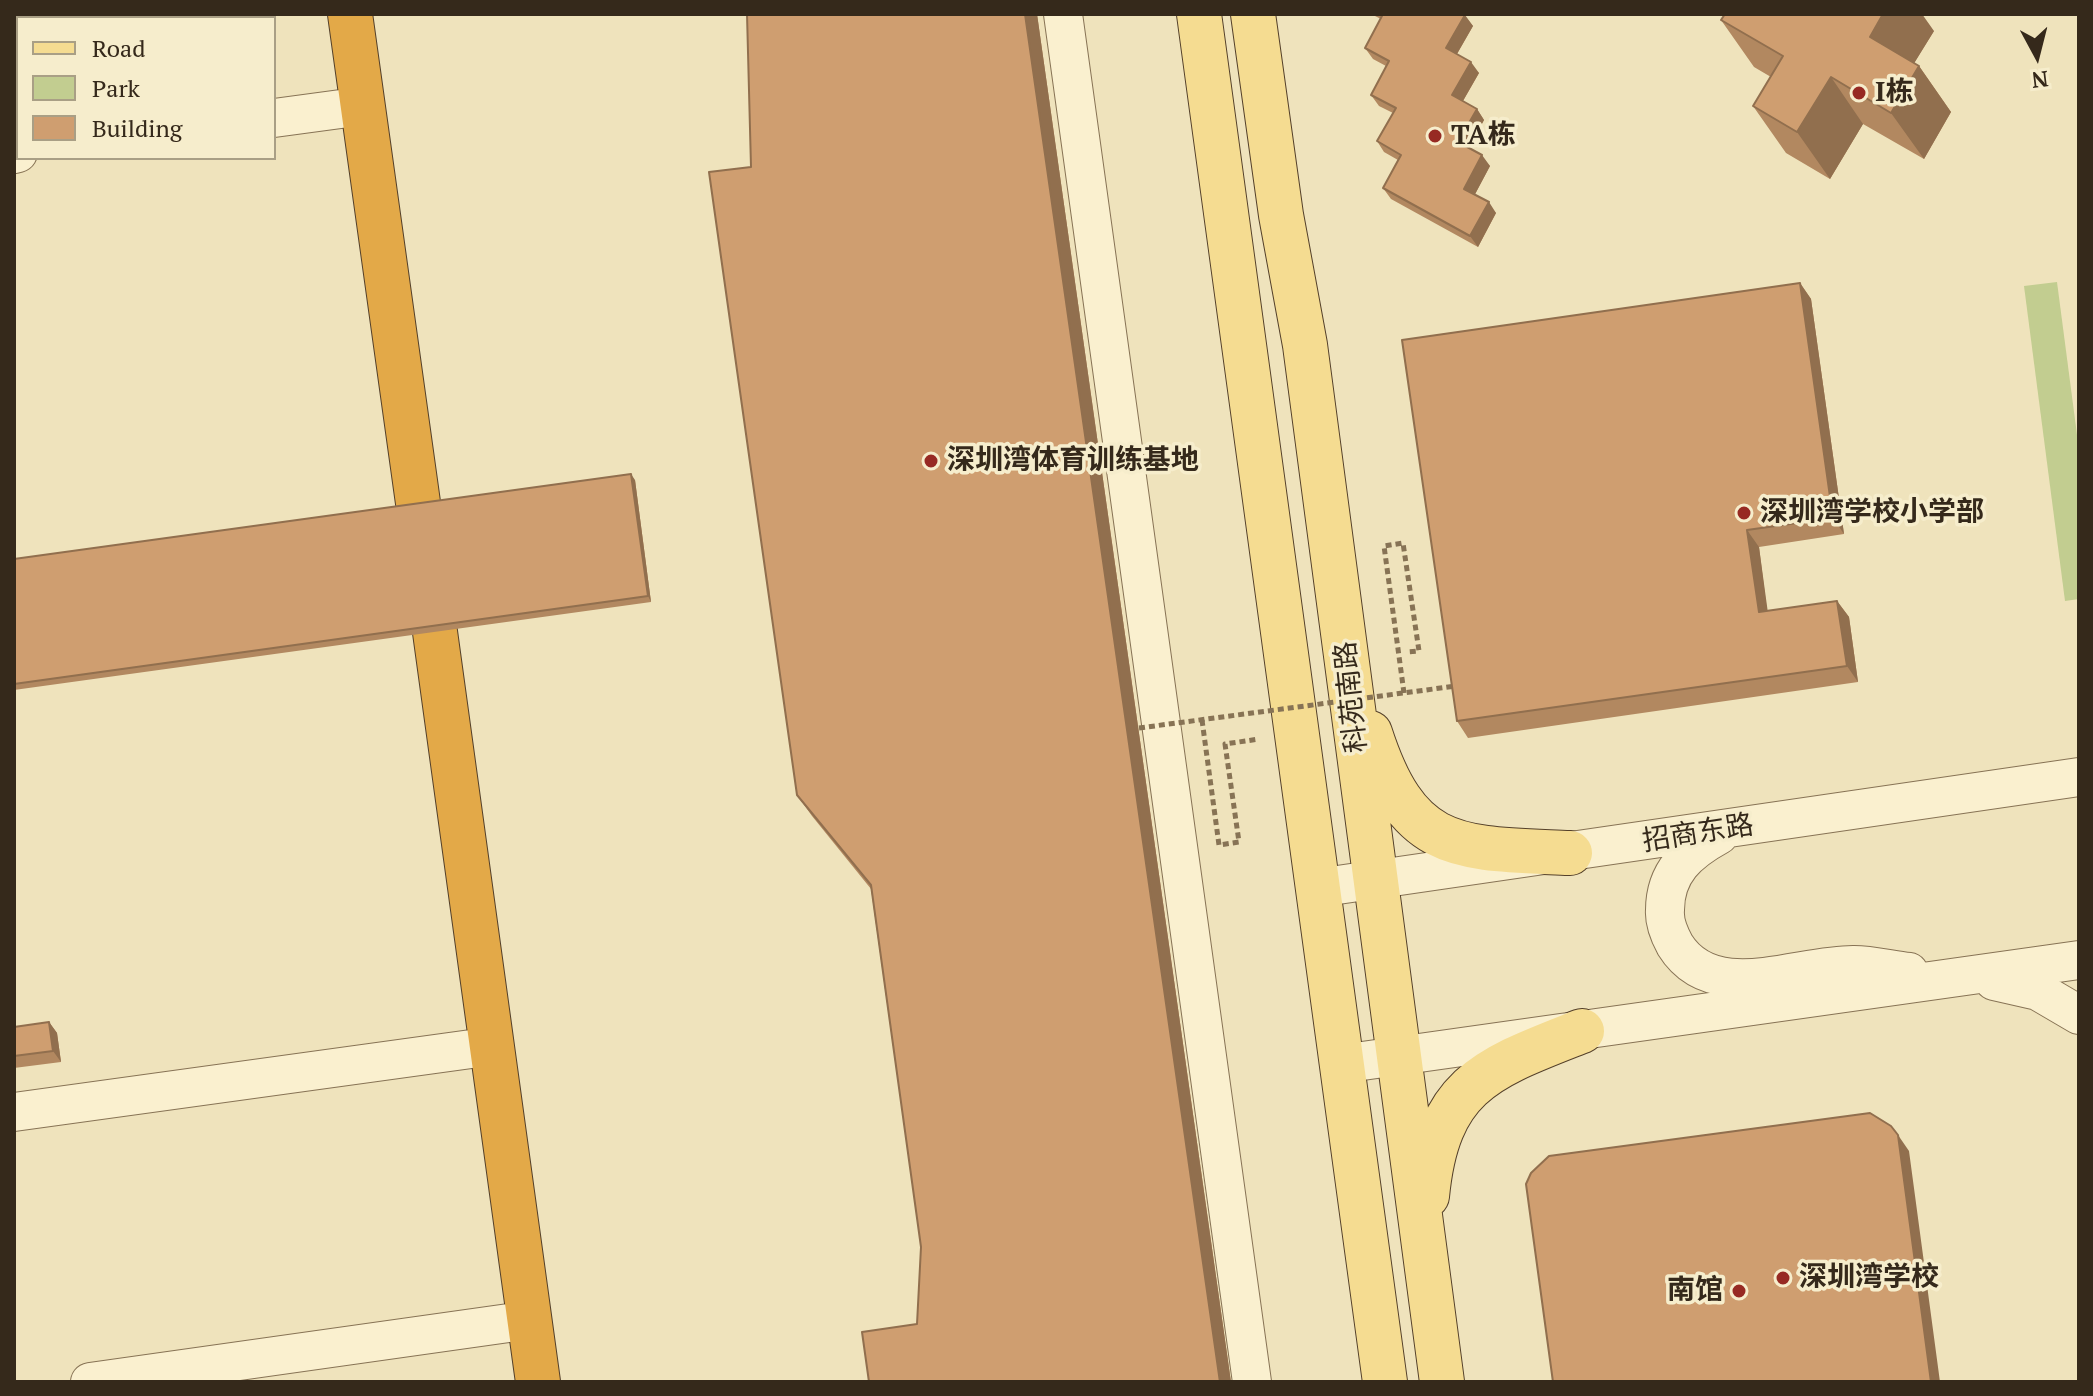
<!DOCTYPE html>
<meta charset="utf-8">
<style>
body{margin:0}
#map{position:relative;width:2093px;height:1396px;overflow:hidden;background:#efe3bc;font-family:"PT Serif",serif}
canvas{display:block}
.frame{position:absolute;inset:0;border:16px solid #35291b;pointer-events:none}
.legend{position:absolute;left:16px;top:16px;width:260px;height:144px;box-sizing:border-box;background:#f6edcc;border:2px solid #a99f85;margin:0;padding:10px 14px;list-style:none;font-size:24px;color:#35291b}
.legend li{display:flex;align-items:center;gap:16px;height:40px}
.legend b{width:40px;border:2px solid #a99f85}
.north{position:absolute;left:1997px;top:16px;width:80px;height:80px;-webkit-text-stroke:6px #f6edcc;paint-order:stroke;rotate:173deg;font-size:22px;font-weight:700;line-height:32px;text-align:center;color:#35291b}
.north::after{content:'';display:block;margin:auto;width:28px;height:36px;background:#35291b;clip-path:polygon(50% 0,100% 100%,50% 72%,0 100%)}
</style>
<div id="map">
<canvas width="2093" height="1396"></canvas>
<div class="frame"></div>
<ul class="legend">
<li><b style="height:10px;background:#f5dc91"></b>Road</li>
<li><b style="height:22px;background:#c2cd90"></b>Park</li>
<li><b style="height:22px;background:#cf9e70"></b>Building</li>
</ul>
<div class="north">N</div>
</div>
<script>
const ctx = document.querySelector('canvas').getContext('2d');
ctx.lineJoin = 'round';
function paint(path, color) { ctx.fillStyle = color; ctx.fill(path, 'evenodd'); }
function strokePath(path, color, width, dash) { ctx.strokeStyle = color; ctx.lineWidth = width; ctx.lineCap = dash ? 'butt' : 'round'; ctx.setLineDash(dash || []); ctx.stroke(path); }
function drawText(font, color, halo, rows, align = 'center') {
  ctx.font = font + ' "PT Serif","Noto Sans SC",serif'; ctx.lineWidth = 7; ctx.setLineDash([]); ctx.textBaseline = 'middle'; ctx.strokeStyle = halo; ctx.fillStyle = color; for (const [text, x, y, turn = 0] of rows) {
    ctx.save(); ctx.translate(x, y); ctx.rotate((+turn || 0) * Math.PI / 180); ctx.textAlign = isNaN(turn) ? turn : align; if (halo) ctx.strokeText(text, 0, 0); ctx.fillText(text, 0, 0); ctx.restore();
  }
}
paint(new Path2D(`
 M2057,282L2079,450V599L2065,601L2024,286Z`), '#c2cd90');
const minor = new Path2D(`
 M1063,14L1252,1382
 M274,118L363,106
 M14,154L18,153
 M1719,835C1688,852 1665,872 1665,910C1664,922 1669,934 1675,945C1713,1006 1798,964 1854,965C1872,965 1891,970 1909,972
 M1317,888L2079,777
 M1994,981L2038,991L2079,1015
 M1341,1064L2079,960
 M14,1112L493,1046
 M90,1382L530,1320`);
const major = new Path2D(`
 M1199,14L1385,1382
 M1253,14L1281,215L1305,345L1442,1382
 M1370,733C1409,854 1458,848 1570,853
 M1427,1196C1438,1083 1488,1068 1582,1031`);
const highway = new Path2D(`
 M350,14L419,510
 M435,632L538,1382`);
strokePath(minor, '#877355', 40);
strokePath(major, '#54402a', 46);
strokePath(highway, '#54402a', 46);
strokePath(new Path2D(`
 M1404,693L1384,546L1403,543L1419,651L1406,652
 M1202,720L1219,845L1239,842L1225,744L1259,739`), '#877355', 5, [6, 4]);
strokePath(minor, '#faf0cf', 38);
strokePath(major, '#f5dc91', 44);
strokePath(highway, '#e3a948', 44);
strokePath(new Path2D(`
 M1139,728L1456,686`), '#877355', 5, [6, 4]);
paint(new Path2D(`
 M1037,14L1231,1382H869L917,1324L921,1247L871,889L812,816L797,795L751,167Z
 M1371,14H1463L1473,26L1457,54L1479,73L1463,101L1477,109L1484,120L1469,148L1490,166L1475,194L1496,213L1478,247L1391,199L1383,188L1398,160L1384,152L1377,141L1393,113L1379,106L1371,95L1386,66L1373,59L1365,48L1381,19Z
 M1721,20L1934,31L1914,63L1919,66L1951,112L1924,159L1863,124L1830,179L1786,153L1753,106L1771,77L1754,67Z
 M1800,283L1811,299L1844,534L1759,547L1767,611L1837,601L1849,617L1858,682L1468,738L1457,721Z
 M635,480L651,602L14,690V559Z
 M49,1022L57,1033L61,1062L14,1068V1027Z`), '#b28860');
paint(new Path2D(`
 M1025,14H1037L1231,1382H1220Z
 M1883,14H1922L1934,31L1902,83L1870,37Z
 M1465,15L1473,26L1454,59L1446,48Z
 M1471,62L1479,73L1460,106L1452,95Z
 M1919,66L1951,112L1924,159L1891,113Z
 M1831,77L1863,124L1830,179L1797,132Z
 M1477,109L1484,120L1466,153L1458,142Z
 M1482,155L1490,166L1472,200L1464,189Z
 M1489,202L1496,213L1478,247L1470,236Z
 M1800,283L1811,299L1844,534L1833,518Z
 M631,474L635,480L651,602L648,596Z
 M1747,530L1759,547L1770,628L1759,612Z
 M1837,601L1849,617L1858,682L1847,666Z
 M49,1022L57,1033L61,1062L53,1051Z
 M1898,1135L1909,1151L1940,1382H1931Z`), '#916f4e');
const building = new Path2D(`
 M747,14H1025L1220,1382H869L862,1332L917,1324L921,1247L871,885L797,795L709,172L751,167Z
 M1383,14H1463L1465,15L1446,48L1471,62L1452,95L1477,109L1458,142L1482,155L1464,189L1489,202L1470,236L1383,188L1401,155L1377,141L1396,108L1371,95L1389,61L1365,48Z
 M1725,14H1883L1870,37L1919,66L1891,113L1831,77L1797,132L1753,106L1783,56L1721,20Z
 M1800,283L1833,518L1747,530L1759,612L1837,601L1847,666L1457,721L1402,340Z
 M631,474L648,596L14,684V559Z
 M49,1022L53,1051L14,1056V1027Z
 M1870,1113L1891,1126L1898,1135L1931,1382H1553L1526,1184L1531,1173L1549,1156Z`);
paint(building, '#cf9e70');
strokePath(building, '#916f4e', 2);
for (const [x, y, r, color] of [
 [1859,93,8,"#972a23"],
 [1435,136,8,"#972a23"],
 [931,461,8,"#972a23"],
 [1744,513,8,"#972a23"],
 [1783,1278,8,"#972a23"],
 [1739,1291,8,"#972a23"]
]) { const dot = new Path2D(); dot.arc(x, y, r, 0, 2 * Math.PI); ctx.fillStyle = color; ctx.fill(dot); strokePath(dot, '#f6edcc', 3); }
drawText('bold 28px', '#35291b', '#f6edcc', [
 ["I栋",1875,93],
 ["TA栋",1451,136],
 ["深圳湾体育训练基地",947,461],
 ["深圳湾学校小学部",1760,513],
 ["深圳湾学校",1799,1278],
 ["南馆",1723,1291,"right"]
], 'left');
drawText('28px', '#35291b', '#f6edcc', [
 ["科苑南路",1352,697,-96],
 ["招商东路",1698,834,-9]
]);
</script>
